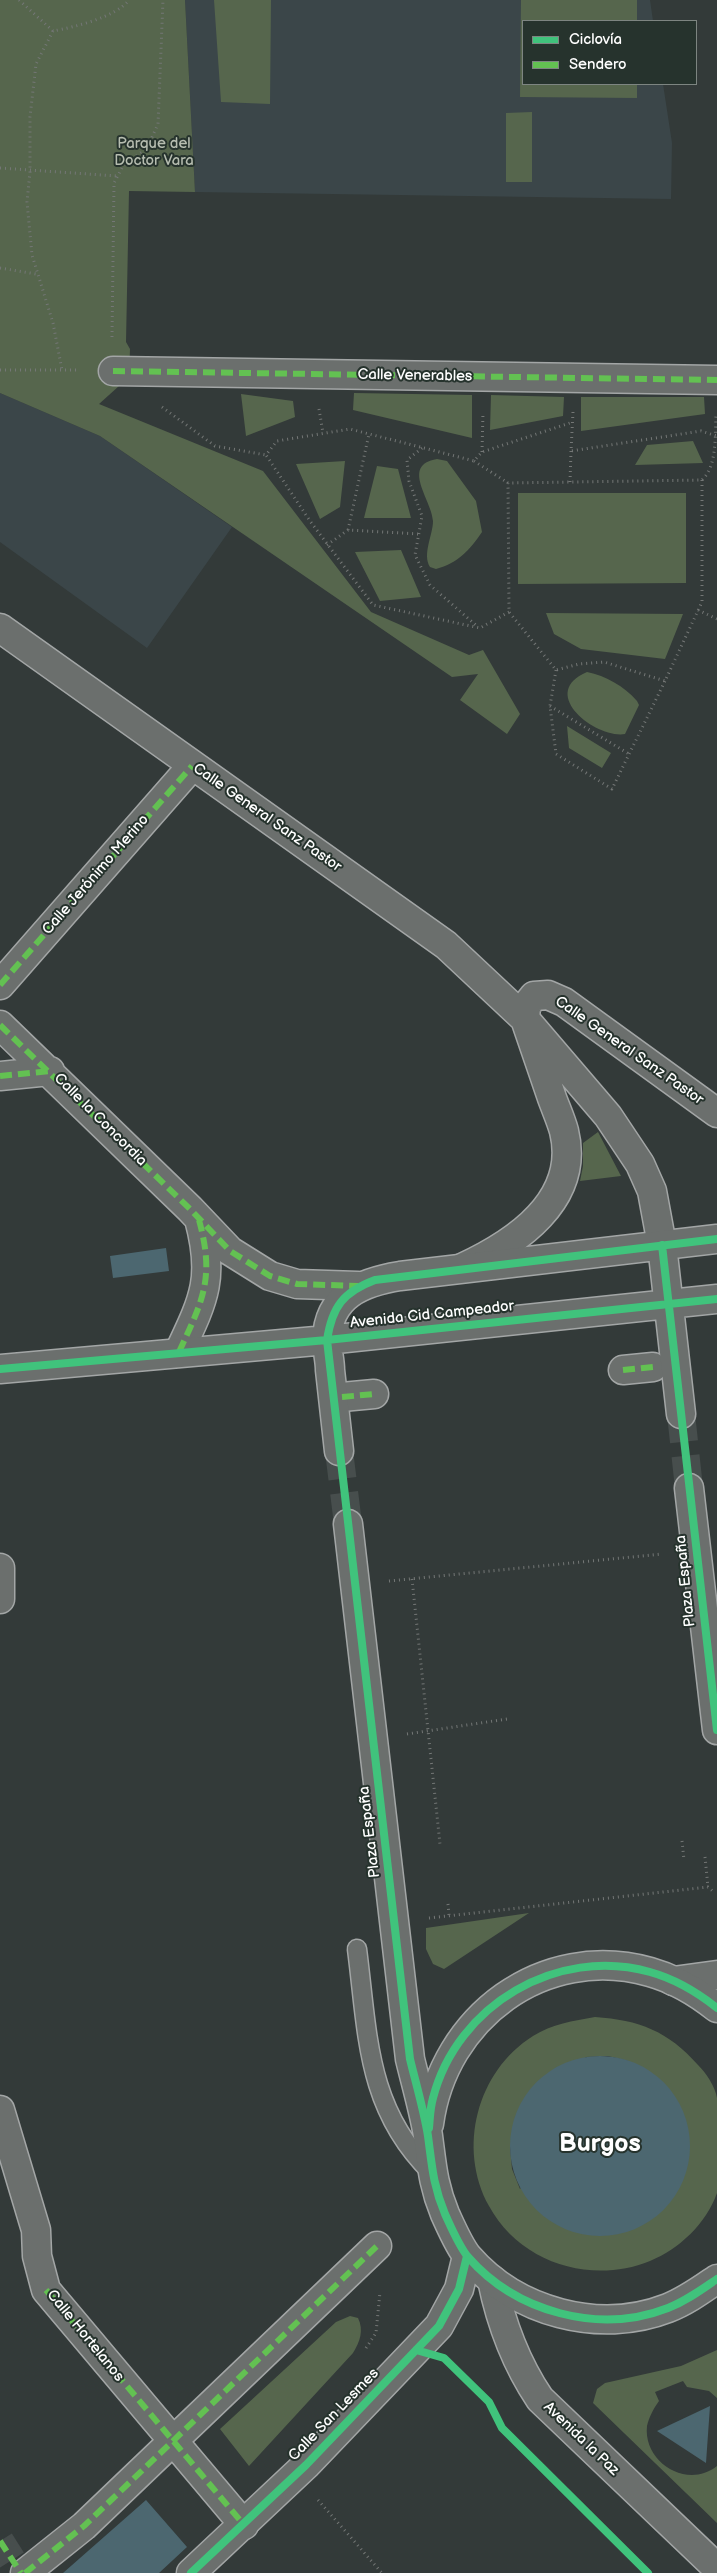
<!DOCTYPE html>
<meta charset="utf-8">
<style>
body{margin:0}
#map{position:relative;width:717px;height:2573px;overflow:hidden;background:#333a39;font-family:"Balsamiq Sans",sans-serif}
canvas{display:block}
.legend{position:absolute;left:522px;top:20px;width:175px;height:65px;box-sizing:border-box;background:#26332d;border:1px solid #7d8581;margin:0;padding:6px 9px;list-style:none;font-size:15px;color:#fff}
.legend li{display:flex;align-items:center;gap:10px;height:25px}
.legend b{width:25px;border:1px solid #7d8581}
</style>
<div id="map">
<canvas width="717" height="2573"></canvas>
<ul class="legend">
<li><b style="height:6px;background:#40c37c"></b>Ciclovía</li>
<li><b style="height:6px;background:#63c152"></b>Sendero</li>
</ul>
</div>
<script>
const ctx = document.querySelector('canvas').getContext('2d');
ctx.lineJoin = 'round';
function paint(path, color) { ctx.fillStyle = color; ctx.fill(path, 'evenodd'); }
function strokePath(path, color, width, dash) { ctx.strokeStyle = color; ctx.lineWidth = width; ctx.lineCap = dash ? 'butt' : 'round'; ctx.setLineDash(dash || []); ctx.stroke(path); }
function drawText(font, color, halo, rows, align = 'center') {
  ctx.font = font + ' "Balsamiq Sans",sans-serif'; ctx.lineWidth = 4; ctx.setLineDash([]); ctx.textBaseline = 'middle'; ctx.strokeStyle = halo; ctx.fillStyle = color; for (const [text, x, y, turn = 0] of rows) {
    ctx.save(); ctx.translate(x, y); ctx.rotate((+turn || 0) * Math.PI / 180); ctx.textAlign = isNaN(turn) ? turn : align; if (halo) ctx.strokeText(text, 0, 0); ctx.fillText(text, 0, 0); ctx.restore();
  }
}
paint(new Path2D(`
 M185,0H650L653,21H523V84H663L672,143L671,199L195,192Z
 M0,393L100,436L232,527L147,648L0,542Z`), '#3b4649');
paint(new Path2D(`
 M0,0H185L195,192L129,191L126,342L130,349L129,377L99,404L263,471L371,612L469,655L483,650L520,714L507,734L460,700L478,674L452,677L100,436L0,393Z
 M214,0H271L270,104L221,102Z
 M521,0H637V21H523V84H637V98L520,97Z
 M532,112V182H506V113Z
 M354,393L472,395V438L353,410Z
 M241,394L293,401L295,417L246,436Z
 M491,395L564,397L563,416L490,430Z
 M581,397H704L705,414L581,431Z
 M693,441L703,463L635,465L647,445Z
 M437,459L447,461L476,501L482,532C470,550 458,563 436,569L430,567C422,554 433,535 433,521C432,500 400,465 437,459Z
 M345,461L340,507L320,519L296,464Z
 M377,466L398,469L411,518H364Z
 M518,493H686V583L518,584Z
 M401,550L421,597L380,601L355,552Z
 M546,613L683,614L665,659L581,649L554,634Z
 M587,672C606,676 624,686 637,701L639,705L625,734C596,739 537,693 587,672Z
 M567,726L611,753L602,768L569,748Z
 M598,1132L621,1176L580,1181L583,1166V1143Z
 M529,1913L444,1969L433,1964L426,1949V1928Z
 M595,2017C639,2020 668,2031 698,2065C706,2073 715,2086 717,2098C717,2124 717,2165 717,2193C706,2224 679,2249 650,2261C591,2285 520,2263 489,2206C457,2148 477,2071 533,2036C552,2024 573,2021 595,2017ZM608,2056L628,2061L520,2189L512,2169L510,2147L586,2057Z
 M350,2316L358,2318C364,2330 360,2342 353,2353L249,2466L220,2429L336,2322Z
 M717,2350V2398L709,2391L687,2387L683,2381L655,2392L659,2401C654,2408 649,2417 647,2426C643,2462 687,2490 717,2466V2523L593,2403L597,2389L605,2383L681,2366Z`), '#56664d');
paint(new Path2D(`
 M166,1248L169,1271L113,1278L110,1256Z
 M510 2146a90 90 0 1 1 180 0a90 90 0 1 1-180 0Z
 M710,2406L706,2463L657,2431Z
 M146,2500L187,2547L159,2573H63Z`), '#4c6770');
strokePath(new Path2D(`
 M0,2541L12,2560`), '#474e4d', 28, [28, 14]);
strokePath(new Path2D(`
 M681,1414L689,1488
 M339,1451L348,1524`), '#474e4d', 28, [28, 14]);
const lane = new Path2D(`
 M357,1949C368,2034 366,2108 431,2172`);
const street = new Path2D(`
 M113,371L717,380
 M0,628L446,945L525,1019L608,1116L640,1164L652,1191L662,1245
 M0,985L192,766
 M0,1025L190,1209L230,1251L270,1276L297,1284L358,1286
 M0,1076L50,1071
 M462,1268C516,1243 581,1200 564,1131C561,1120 556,1109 552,1098C543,1072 534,1046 525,1019L526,1006L534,996L548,995L564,1002L717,1113
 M179,1352C204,1299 215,1278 199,1219
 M623,1370L653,1367
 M342,1397L374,1394
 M0,1568V1599
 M0,2110L36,2230L37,2256L46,2290L244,2525
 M25,2573L84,2526L377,2246`);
const secondary = new Path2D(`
 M673,1981L717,1975
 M492,2280C501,2324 515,2362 540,2399L717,2568`);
const primary = new Path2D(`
 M662,1245L681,1414
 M0,1369L327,1340L717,1299
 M339,1451C336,1424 333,1397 330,1370C330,1360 327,1350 327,1340C328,1295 363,1282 400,1276L717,1239
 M689,1488L717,1730
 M348,1524L410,2059C416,2084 424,2111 428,2136C432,2166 433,2185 445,2214C451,2227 459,2246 468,2257C516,2312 599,2335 668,2308C686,2301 701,2290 717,2279
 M429,2124C443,2018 543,1942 650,1972C675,1979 697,1992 717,2008
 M191,2573L306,2465L439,2326L459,2289L467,2256`);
strokePath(lane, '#a3a6a6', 21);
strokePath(street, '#a3a6a6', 31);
strokePath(secondary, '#a3a6a6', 31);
strokePath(primary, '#a3a6a6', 31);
strokePath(new Path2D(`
 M19,0L53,31C75,27 116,17 129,0
 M53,31L36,64L30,117V172L27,202L32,255L53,323L62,370
 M0,168L117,176
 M0,268L36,274
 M112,337L114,183L123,166L147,148L158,124L163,0
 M0,370H80
 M162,407L215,446L266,455
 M319,409L323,433
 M573,412L571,451L701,431L717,436
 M422,448L407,460L409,481L422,516L415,555L430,585L478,627
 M482,452L483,412
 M474,461L508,483
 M702,480V602L665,681L604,662L579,664L556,670L509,612L508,483L702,480C717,466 715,437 716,415
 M570,482L571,451
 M348,530L369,434
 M327,545L348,530L419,534
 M698,610L717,619
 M509,612L480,628L373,605L310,521L266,455L277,441L350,429L474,461L482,452L573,422
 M556,670L550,706L556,754L612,789L665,681
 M550,706L629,754
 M412,1579L440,1844
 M389,1581L662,1554
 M407,1734L507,1719
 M682,1841L684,1860
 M705,1857L708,1887
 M448,1904L449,1915
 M429,1918L708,1887L715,1893
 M366,2348L376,2333L380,2292
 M318,2500L382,2573`), '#747776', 3, [1, 4]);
strokePath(lane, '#6b6f6d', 18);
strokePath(street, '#6b6f6d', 28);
strokePath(secondary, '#6b6f6d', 28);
strokePath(primary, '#6b6f6d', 28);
strokePath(new Path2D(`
 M113,371L717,380
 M0,985L192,766
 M0,1025L190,1209L230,1251L270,1276L297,1284L358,1286
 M0,1076L50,1071
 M179,1352C203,1300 215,1278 199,1220
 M623,1370L653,1367
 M342,1397L374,1394
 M46,2290L244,2525
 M0,2541L21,2573
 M25,2573L84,2526L377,2246`), '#63c152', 6, [12, 6]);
strokePath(new Path2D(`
 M717,1239L375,1280C343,1292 332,1307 327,1340L410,2059C416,2084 424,2111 428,2136C432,2166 433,2185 445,2214C451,2227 459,2246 468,2257C516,2312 599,2335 668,2308C686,2301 701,2290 717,2279
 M662,1245L717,1730
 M0,1369L327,1340L717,1299
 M429,2128C430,2118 430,2108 433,2098C457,2005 557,1946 650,1972C675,1979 697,1992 717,2008
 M416,2350L444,2358L489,2402L502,2428L648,2573
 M191,2573L306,2465L439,2326L459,2289L467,2256`), '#40c37c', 8);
drawText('15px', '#b6bdb0', '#26332d', [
 ["Parque del",154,144],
 ["Doctor Vara",154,161]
]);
drawText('15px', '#fff', '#26332d', [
 ["Calle Venerables",415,376,1],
 ["Calle General Sanz Pastor",267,818,35],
 ["Calle Jerónimo Merino",96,875,-49],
 ["Calle General Sanz Pastor",629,1051,35],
 ["Calle la Concordia",100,1120,45],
 ["Avenida Cid Campeador",432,1315,-6],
 ["Plaza España",686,1581,-96],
 ["Plaza España",370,1832,-97],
 ["Calle Hortelanos",85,2336,51],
 ["Calle San Lesmes",334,2415,-46],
 ["Avenida la Paz",581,2439,44]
]);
drawText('bold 25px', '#fff', '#26332d', [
 ["Burgos",600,2145]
]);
</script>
